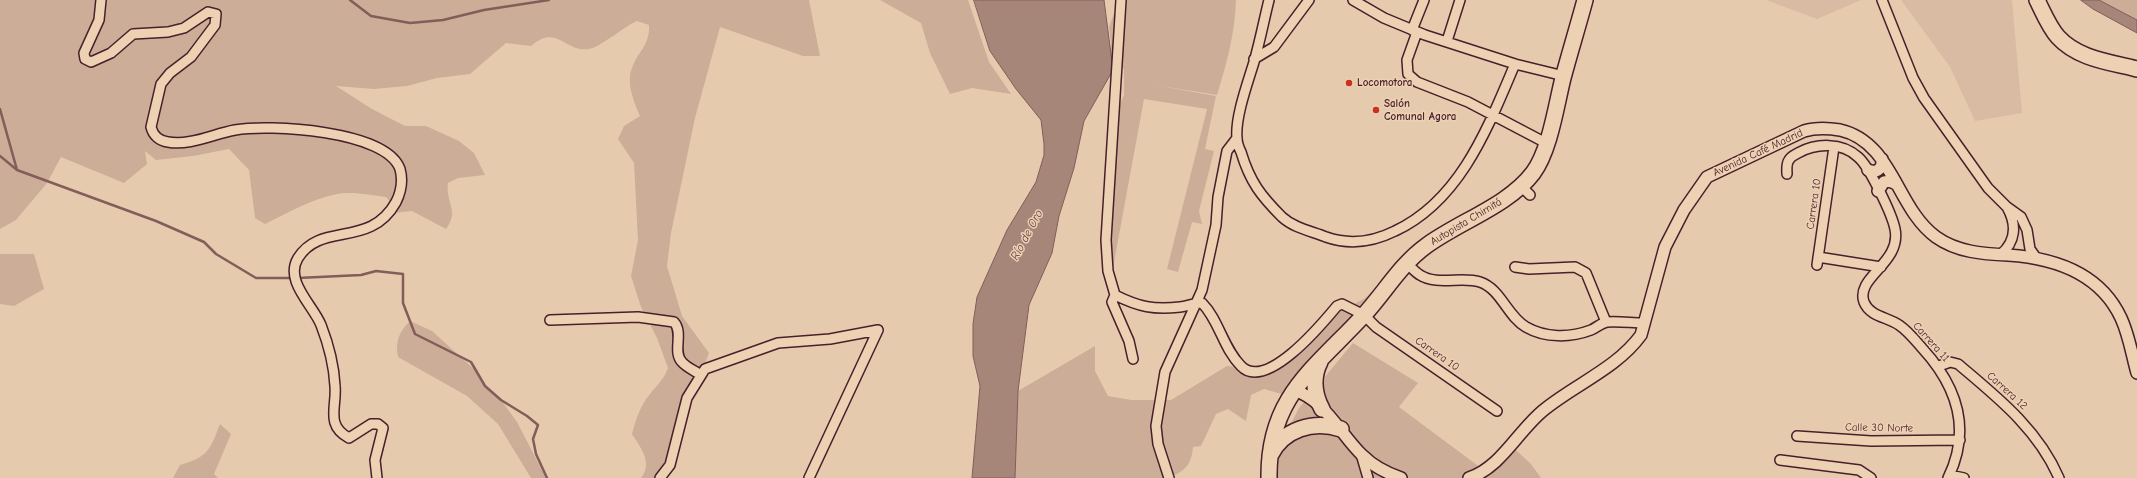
<!DOCTYPE html>
<meta charset="utf-8">
<style>
body{margin:0}
canvas{display:block;background:#e6caae}
</style>
<canvas width="2137" height="478"></canvas>
<script>
const ctx = document.querySelector('canvas').getContext('2d');
ctx.lineJoin = 'round';
function paint(path, color) { ctx.fillStyle = color; ctx.fill(path, 'evenodd'); }
function strokePath(path, color, width, dash) { ctx.strokeStyle = color; ctx.lineWidth = width; ctx.lineCap = dash ? 'butt' : 'round'; ctx.setLineDash(dash || []); ctx.stroke(path); }
function drawText(font, color, halo, rows, align = 'center') {
  ctx.font = font + ' "Comic Neue",sans-serif'; ctx.lineWidth = 3; ctx.setLineDash([]); ctx.textBaseline = 'middle'; ctx.strokeStyle = halo; ctx.fillStyle = color; for (const [text, x, y, turn = 0] of rows) {
    ctx.save(); ctx.translate(x, y); ctx.rotate((+turn || 0) * Math.PI / 180); ctx.textAlign = isNaN(turn) ? turn : align; if (halo) ctx.strokeText(text, 0, 0); ctx.fillText(text, 0, 0); ctx.restore();
  }
}
paint(new Path2D(`
 M1766,0H1861L1817,19Z
 M1901,0H2012L2022,113L1975,121L1950,67Z`), '#d9bba3');
paint(new Path2D(`
 M0,0H809L820,56H803L720,27L695,118L671,233L667,266L682,316L709,353L668,463L656,478H641C653,463 641,448 632,434C636,419 640,406 650,394C657,385 664,379 668,368L657,338L641,307L631,276L638,240L634,163L618,139L624,126L640,116C634,102 626,83 632,68C638,51 650,46 649,25L637,21C625,26 599,48 589,49C565,53 557,23 531,46L506,43L470,74L437,78L407,86L374,89L336,86L372,109L405,126H426L459,141L474,153L485,175L458,178L448,183C445,202 460,211 446,229L412,211L393,213V205L386,197C371,195 352,191 337,194C312,199 287,213 265,224L255,218L249,170L229,149L193,156L156,160L145,151L147,164L124,183L61,157L47,183L16,220L0,229Z
 M880,0H968L989,62L1011,94L972,88L950,94L930,53L921,23Z
 M1119,0H1236C1235,33 1227,63 1217,95L1155,85L1216,96L1205,149L1214,151L1199,211L1202,224L1192,222L1178,272L1167,269L1207,109L1144,99L1108,295L1119,107L1124,95V69L1108,62L1111,43L1109,27Z
 M2099,0H2137V20Z
 M0,254H34L44,289L14,306L0,304Z
 M1402,263L1285,395L1264,389L1251,395L1246,421L1228,409L1216,414L1201,446L1193,447C1191,466 1186,469 1170,478H1015L1018,391L1095,346V371L1108,396L1131,400H1171L1227,366L1239,367L1262,375L1332,315L1364,299Z
 M410,321L432,331L475,370L485,386L501,400L517,422L546,478H531L498,424L467,396L398,357C395,341 399,332 410,321Z
 M1353,343L1418,383L1399,407L1481,468L1506,441L1531,464L1541,478H1277V451L1299,408Z
 M220,424L231,434L214,474L218,478H173L180,465C208,457 210,450 220,424Z`), '#ccad98');
const water = new Path2D(`
 M974,0H1104L1113,70L1084,121L1074,168L1059,216L1052,253L1029,305L1018,391L1015,478H972L980,386L973,356V324L977,297L1007,230L1036,182L1044,155V144L1041,120L1016,89L990,51Z
 M2081,0H2099L2137,20V33L2093,9Z`);
paint(water, '#a7867a');
strokePath(water, '#825d5a', 1);
strokePath(new Path2D(`
 M350,0L371,16L410,23L443,20L484,10L549,0
 M0,109L17,170
 M0,156L17,170L156,221L204,242L216,254L256,278H293
 M298,278L361,275L376,271L403,274V303L415,334L471,362L485,386L501,400L527,416L538,425L533,439L536,454L547,478`), '#825d5a', 2.5);
const minor = new Path2D(`
 M101,0L99,20L84,53L85,59L91,62L111,53L133,34L168,32L184,28L208,12L216,14L215,25L191,57L170,73L161,84L151,127C153,135 159,141 168,142C190,146 213,134 235,130C268,124 386,130 400,169C403,180 401,192 396,202C370,249 321,221 298,258C284,281 313,305 321,325C328,343 334,366 335,386C337,407 325,425 349,438L371,424H378L383,428L375,460L377,478
 M1121,0L1106,240L1108,271L1115,295L1112,302L1129,341L1133,359
 M1269,0C1264,20 1260,41 1254,62C1248,82 1235,117 1237,138C1237,142 1239,148 1241,152C1250,182 1261,196 1282,217C1294,228 1311,231 1326,237C1349,245 1373,242 1395,231C1461,200 1488,127 1515,64
 M1353,0L1384,18L1425,35L1515,64L1564,76
 M1882,0L1913,78L1924,98L1988,188L2007,207L2021,217L2027,230L2030,249L2037,259
 M1412,30L1424,0
 M1417,32L1407,60L1408,74L1417,82L1468,102L1546,143
 M1447,41L1460,0
 M1254,59L1274,47L1309,0
 M1787,174C1787,170 1786,164 1789,160C1791,156 1795,155 1798,153C1816,143 1842,142 1858,157C1869,166 1892,214 1895,229C1902,263 1855,277 1864,302C1870,317 1888,317 1899,325C1908,331 1915,340 1922,348C1957,386 1972,429 1948,478
 M1521,186L1530,195
 M2000,255C2016,242 2017,225 2007,207
 M1818,257L1881,267
 M1406,263C1411,267 1415,272 1420,275C1437,286 1462,276 1480,282C1501,289 1507,316 1526,327C1545,338 1570,338 1591,330C1596,328 1601,323 1607,322C1619,321 1632,323 1644,323
 M1817,265L1834,147
 M1515,267L1529,269L1575,267L1586,273L1606,322
 M1115,295C1139,307 1154,310 1180,307C1188,306 1194,303 1202,303C1219,320 1223,348 1241,366C1266,392 1322,324 1337,306L1342,304L1364,315L1376,327L1497,411
 M550,320L638,317L674,322C684,333 672,352 682,362C686,367 695,371 701,375
 M1939,366L1950,362L1958,364C1997,397 2038,429 2059,478
 M1797,436L1871,441L1960,440
 M1361,454L1368,478
 M1780,460L1859,470L1871,478
 M1950,475L1964,478
 M660,478L670,465L687,398L705,369L778,343L830,339L878,330
 M809,478L878,330
 M1169,478L1158,444L1156,426L1165,372L1202,290L1216,225L1218,197L1227,151L1237,138`);
const tertiary = new Path2D(`
 M1868,170C1877,174 1883,168 1882,159
 M1878,191L1884,182L1890,181L1896,184
 M1293,390C1325,399 1340,434 1362,455C1373,466 1386,473 1401,478
 M1469,478C1502,467 1518,430 1545,409C1576,384 1617,368 1641,335L1665,247L1684,210L1707,177L1804,131C1817,127 1828,128 1840,130C1893,142 1896,208 1936,237C1957,252 1983,254 2008,255C2054,258 2100,273 2121,318C2129,335 2132,355 2137,373`);
const trunk = new Path2D(`
 M2037,0C2043,12 2049,27 2058,37C2078,59 2110,62 2137,69
 M1320,362C1312,378 1314,394 1322,409
 M1270,456C1283,429 1313,420 1341,429
 M1269,478C1268,397 1314,369 1364,315C1385,292 1401,264 1426,246C1460,221 1508,206 1533,173C1550,150 1556,106 1563,78C1570,52 1578,26 1585,0`);
strokePath(minor, '#4a1f2b', 12);
strokePath(tertiary, '#4a1f2b', 14);
strokePath(trunk, '#4a1f2b', 18);
strokePath(minor, '#ecd1b3', 9);
strokePath(tertiary, '#ecd1b3', 11);
strokePath(trunk, '#ecd1b3', 15);
for (const [x, y, r, color] of [
 [1349,83,4,"#c8321e"],
 [1376,110,4,"#c8321e"]
]) { const dot = new Path2D(); dot.arc(x, y, r, 0, 2 * Math.PI); ctx.fillStyle = color; ctx.fill(dot); strokePath(dot, '#ecd1b3', 1.5); }
drawText('bold 11px', '#4a1f2b', '#ecd1b3', [
 ["Locomotora",1357,83],
 ["Salón",1384,104],
 ["Comunal Agora",1384,117]
], 'left');
drawText('11px', '#4a1f2b', '#ecd1b3', [
 ["Avenida Café Madrid",1758,153,-25],
 ["Carrera 10",1814,204,-82],
 ["Autopista Chimitá",1466,222,-31],
 ["Carrera 11",1931,342,48],
 ["Carrera 10",1437,354,35],
 ["Carrera 12",2007,391,42],
 ["Calle 30 Norte",1879,428,1]
]);
drawText('italic 12px', '#61393f', '#ecd1b3', [
 ["Río de Oro",1027,235,-62]
]);
</script>
